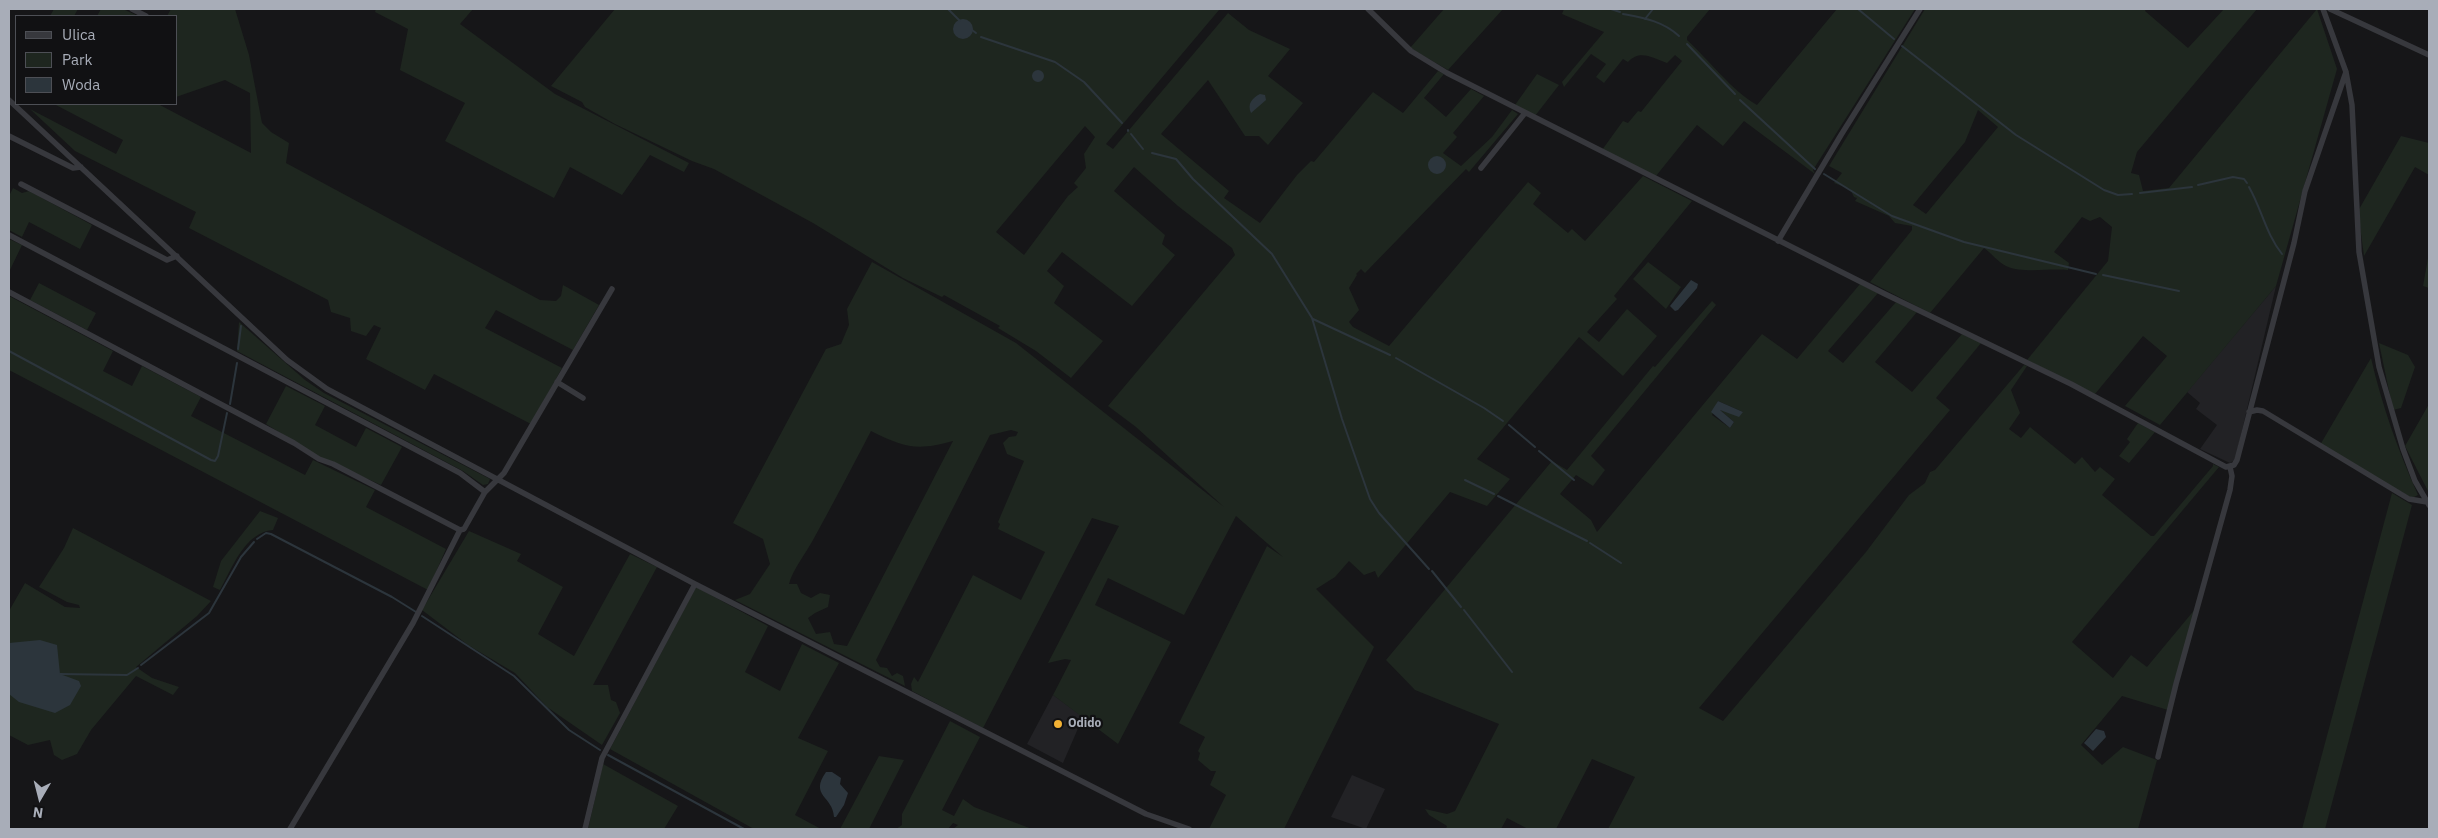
<!DOCTYPE html>
<style>
body{margin:0}
#map{position:relative;width:2438px;height:838px;overflow:hidden;background:#161618;font-family:"IBM Plex Sans",sans-serif}
canvas{display:block}
.frame{position:absolute;inset:0;border:10px solid #a8adb8;pointer-events:none}
.legend{position:absolute;left:15px;top:15px;width:162px;height:90px;box-sizing:border-box;background:#111113;border:1px solid #4d4f55;margin:0;padding:6px 9px;list-style:none;font-size:15px;color:#a8adb8}
.legend li{display:flex;align-items:center;gap:10px;height:25px}
.legend b{width:25px;border:1px solid #4d4f55}
.north{position:absolute;left:15px;top:773px;width:50px;height:50px;-webkit-text-stroke:4px #111113;paint-order:stroke;rotate:188deg;font-size:14px;font-weight:700;line-height:20px;text-align:center;color:#a8adb8}
.north::after{content:'';display:block;margin:auto;width:18px;height:22px;background:#a8adb8;clip-path:polygon(50% 0,100% 100%,50% 72%,0 100%)}
</style>
<div id="map">
<canvas width="2438" height="838"></canvas>
<div class="frame"></div>
<ul class="legend">
<li><b style="height:6px;background:#37383d"></b>Ulica</li>
<li><b style="height:14px;background:#1e261f"></b>Park</li>
<li><b style="height:14px;background:#2c353c"></b>Woda</li>
</ul>
<div class="north">N</div>
</div>
<script>
const ctx = document.querySelector('canvas').getContext('2d');
ctx.lineJoin = 'round';
function paint(path, color) { ctx.fillStyle = color; ctx.fill(path, 'evenodd'); }
function strokePath(path, color, width, dash) { ctx.strokeStyle = color; ctx.lineWidth = width; ctx.lineCap = dash ? 'butt' : 'round'; ctx.setLineDash(dash || []); ctx.stroke(path); }
function drawText(font, color, halo, rows, align = 'center') {
  ctx.font = font + ' "IBM Plex Sans",sans-serif'; ctx.lineWidth = 4.5; ctx.setLineDash([]); ctx.textBaseline = 'middle'; ctx.strokeStyle = halo; ctx.fillStyle = color; for (const [text, x, y, turn = 0] of rows) {
    ctx.save(); ctx.translate(x, y); ctx.rotate((+turn || 0) * Math.PI / 180); ctx.textAlign = isNaN(turn) ? turn : align; if (halo) ctx.strokeText(text, 0, 0); ctx.fillText(text, 0, 0); ctx.restore();
  }
}
paint(new Path2D(`
 M2276,286L2235,460L2230,463L2200,449L2217,425L2196,409L2200,403L2187,392Z
 M1053,695L1083,717L1063,763L1027,744Z
 M1352,775L1385,789L1366,829L1331,817Z`), '#222225');
paint(new Path2D(`
 M54,9H78L74,16H50Z
 M101,9H123L138,16H97Z
 M171,9H235L249,55L262,123L271,132L289,143L286,163L540,300L556,301L561,296L563,285L599,305L573,350L496,310L485,328L562,368L531,424L434,374L425,390L366,359L381,328L374,325L366,336L351,331L350,318L331,312L328,300L189,228L196,212L75,151L30,109L116,154L123,140L54,104H158L251,153L250,93L225,80L176,97V16H167Z
 M376,9H473L460,24L555,94L689,163L684,172L650,155L622,195L570,167L554,198L445,141L465,103L400,70L408,29L375,12Z
 M615,9H1217L1219,10L1106,144L1113,149L1228,13L1249,30L1290,49L1268,76L1303,103L1268,145L1259,136H1245L1208,80L1161,134L1229,191L1224,198L1260,223L1297,175L1311,161L1314,162L1373,92L1403,113L1438,71L1444,74L1424,98L1446,117L1471,89L1484,96L1453,133L1457,137L1443,153L1461,166L1492,137L1512,110L1518,114L1469,172L1466,169L1365,273L1361,269L1356,274L1357,275L1349,288L1359,310L1349,322L1353,327L1389,346L1528,182L1541,193L1533,204L1568,233L1572,229L1585,241L1643,176L1692,201L1614,296L1617,299L1587,332L1599,342L1627,309L1657,336L1623,376L1579,337L1477,459L1510,479L1487,506L1450,492L1378,578L1375,571L1364,575L1349,561L1335,577L1316,589L1374,647L1284,829H1209L1226,795L1210,785L1216,771H1211L1198,760L1200,753L1198,751L1205,737L1179,723L1267,546L1283,557L1236,516L1184,615L1108,578L1095,605L1171,642L1118,744L1053,695L1071,660L1065,659L1048,663L1119,526L1092,518L983,728L912,691L911,684L914,677L918,682L973,575L1021,600L1045,552L998,529L1000,524L998,522L1024,461L1007,454L1003,443L1009,437L1016,436L1018,432L1011,430L990,435L876,660L880,667L887,668L892,676L897,673L903,676L905,686L735,600L750,594L770,564L763,539L733,523L826,349L841,344L849,325L847,309L872,262L1016,343L1224,507L1136,427L1108,406L1235,255L1232,248L1178,206L1134,167L1114,191L1165,235L1162,244L1175,255L1132,306L1062,252L1047,271L1064,286L1054,303L1103,341L1071,378L1036,351L998,328L1000,326L944,295L942,297L903,278L813,223L714,169L692,161L615,124L585,107L582,102L551,86ZM1085,126L1095,137L1084,154L1086,168L1074,183L1078,187L1068,196L1024,255L996,232ZM871,431C905,448 917,451 953,441L847,646L834,644L830,632L816,634L808,618L815,613L828,607L830,595L820,593L811,598L801,593L797,584H789C792,571 806,553 813,540C833,504 852,467 871,431Z
 M1444,9H1503L1448,70L1410,48Z
 M1564,9H1710L1687,37V40C1710,61 1731,90 1757,105L1837,9H1915L1813,170L1815,174L1744,121L1723,146L1697,125L1656,176L1602,150L1623,121L1628,123L1638,111L1641,112L1682,61L1675,55L1667,63C1653,58 1640,49 1628,62L1623,59L1604,83L1596,77L1606,64L1591,54L1564,87L1562,82L1604,32L1562,14Z
 M1925,9H2146L2145,11L2188,48L2224,9H2257L2137,152L2131,173L2139,175L2143,191L2169,188L2317,9L2337,69L2276,286L2160,425L2125,406L2167,356L2143,336L2095,394L2027,360L2108,261L2112,227L2100,217L2090,221L2082,217L2054,252L2069,263L2068,270C2049,268 2024,274 2006,266C1998,262 1991,253 1984,248L1930,313L1870,282L1912,230V226L1895,223L1889,216L1855,201L1857,198L1854,197L1850,189L1834,183L1842,173L1829,166ZM1978,110L1998,127L1926,214L1913,205L1965,142Z
 M1537,74L1559,85L1535,116L1515,105Z
 M2401,136L2429,143V175L2415,167L2364,256L2358,211Z
 M13,188L22,193L29,191L92,225L80,249L29,222L22,237L9,230V196Z
 M9,239L22,245L9,272Z
 M2428,258L2429,259V288L2423,286Z
 M1648,262L1681,287L1666,309L1633,279Z
 M39,283L96,313L87,330L30,300Z
 M1860,284L1878,293L1828,351L1843,363L1896,302L1917,312L1875,362L1912,392L1962,334L1981,343L1936,398L1950,410L1699,708L1723,721L1866,552L1909,495L1925,483L1930,472L1935,470L2024,365L2027,366L2011,390L2020,413L2009,429L2021,438L2030,427L2075,464L2082,457L2095,472L2100,467L2115,479L2102,495L2151,536H2154L2213,466V464L2219,467L2072,642L2113,678L2131,655L2147,667L2196,608L2168,710L2122,696L2081,745L2102,765L2123,747L2157,760L2138,829H1608L1635,777L1592,759L1556,829H1528L1507,818L1501,829H1446L1447,826L1429,815L1425,809L1447,814L1455,811L1499,724L1415,690L1386,660L1552,461L1567,470L1653,366L1655,367L1712,301L1716,305L1591,456L1605,470L1593,486L1576,475L1560,494L1591,520L1597,532L1762,334L1797,359ZM1718,401L1743,412L1720,410L1734,422L1730,428L1712,415Z
 M9,296L113,351L103,371L132,386L142,366L201,397L191,416L305,475L313,460L375,490L366,507L446,549L428,590L9,370Z
 M239,322L305,380L324,393L490,479L488,484L483,485L463,471L237,351Z
 M2379,343L2408,355L2415,367L2401,408L2393,410Z
 M2371,358C2382,406 2398,450 2418,495L2412,498L2320,445Z
 M286,386L325,406L315,425L356,447L366,428L402,447L381,485L317,456L266,424Z
 M2429,404V489L2428,491L2405,446Z
 M2138,423L2155,432L2129,463L2119,456L2130,442L2127,439Z
 M2392,493L2412,505L2325,829H2302Z
 M260,511L278,518L273,530C245,532 232,568 220,590L213,587L221,561Z
 M73,528L211,601L197,616L136,667L152,678L179,687L173,695L136,676L91,730L77,754L62,760L54,755L50,740L28,745L9,735V611L25,583L65,607L80,608L79,605L67,602L39,587L64,548Z
 M469,531L521,554L517,561L563,587L538,634L574,656L630,554L657,567L593,685H608L611,700L616,702L620,713L602,745L547,707L515,673L468,645L422,610Z
 M696,587L768,626L745,672L780,691L802,644L839,663L798,738L828,751L795,815L821,829H754L610,749Z
 M950,721L980,737L942,810L954,816L963,799L974,807L1032,829H953L958,825L953,823L948,829H896L902,825V814Z
 M879,756L904,760L869,829H840Z
 M603,764L678,806L664,829H588Z`), '#1e261f');
paint(new Path2D(`
 M953 29a10 10 0 1 1 20 0a10 10 0 1 1-20 0Z
 M1032 76a6 6 0 1 1 12 0a6 6 0 1 1-12 0Z
 M1260,94L1265,95L1266,100L1251,113C1247,104 1252,98 1260,94Z
 M1428 165a9 9 0 1 1 18 0a9 9 0 1 1-18 0Z
 M1691,280L1698,284L1697,288L1678,310L1675,311L1670,306Z
 M1718,401L1743,412L1739,417L1720,410L1734,422L1730,428L1711,412Z
 M40,640L57,645L60,674L79,681L81,686L70,705L55,713L19,702L9,694V643Z
 M2096,729L2104,731L2106,737L2093,751L2084,743Z
 M826,772H832L841,778L840,784L848,793L844,805L836,817H834C833,796 809,796 826,772Z`), '#2c353c');
strokePath(new Path2D(`
 M948,9L960,21
 M1611,9L1620,12
 M1858,9L1894,39
 M1623,14C1644,18 1663,21 1679,36
 M1645,19L1653,9
 M972,30L976,33
 M981,37L1055,62L1084,82L1122,123
 M1687,44L1735,94
 M1902,46L2016,135L2104,190L2118,195L2132,194
 M1740,100L1815,169
 M1128,130V131
 M1131,134L1143,149
 M1152,153L1176,159L1193,179L1272,254L1312,318L1342,419L1370,499L1379,513L1429,569
 M1824,174L1892,216L1964,242L2096,274
 M2198,185L2233,177L2244,179L2247,183
 M2249,187C2262,210 2266,234 2282,254
 M2140,193L2192,187
 M2103,275L2179,291
 M1313,319L1390,355
 M238,349L241,326
 M9,351L211,460L215,461L218,456L227,413
 M1396,358L1484,408L1503,421
 M230,404L237,363
 M1509,425L1535,447
 M1539,451L1574,480
 M1465,480L1494,494
 M1498,496L1587,541
 M257,539L266,533L271,534L392,597L416,612
 M1590,543L1621,563
 M1432,571L1461,607
 M1464,610L1512,672
 M422,616L514,676L569,730L600,750
 M141,665L209,613L241,557L254,542
 M60,674L127,675L138,668
 M608,755L744,829`), '#2c353c', 2);
strokePath(new Path2D(`
 M132,9L146,16
 M1368,9L1411,51L1447,73L1885,294L2071,384L2226,467L2234,465L2237,460L2294,243L2305,191L2346,72
 M2323,9L2346,72L2352,105L2359,252L2379,367L2403,449L2415,481L2429,505
 M2330,9L2429,55
 M9,100L287,360L327,389L695,584L1146,814L1189,829
 M9,136L73,168L81,167
 M1481,168L1525,113
 M21,184L167,260L177,256
 M9,235L460,473L485,492
 M1778,241L1841,135L1920,9
 M9,292L294,443L319,459L333,464L460,530
 M557,382L583,398
 M2249,412L2257,410L2263,411L2409,499L2427,502
 M2158,757L2176,684L2230,490L2232,476L2230,467
 M290,829L413,623L460,530L464,529L485,492L504,473L612,289
 M585,829L602,758L695,584`), '#37383d', 5.5);
for (const [x, y, r, color] of [
 [1058,724,5,"#f2b134"]
]) { const dot = new Path2D(); dot.arc(x, y, r, 0, 2 * Math.PI); ctx.fillStyle = color; ctx.fill(dot); strokePath(dot, '#111113', 2); }
drawText('bold 12px', '#a8adb8', '#111113', [
 ["Odido",1068,724]
], 'left');
</script>
